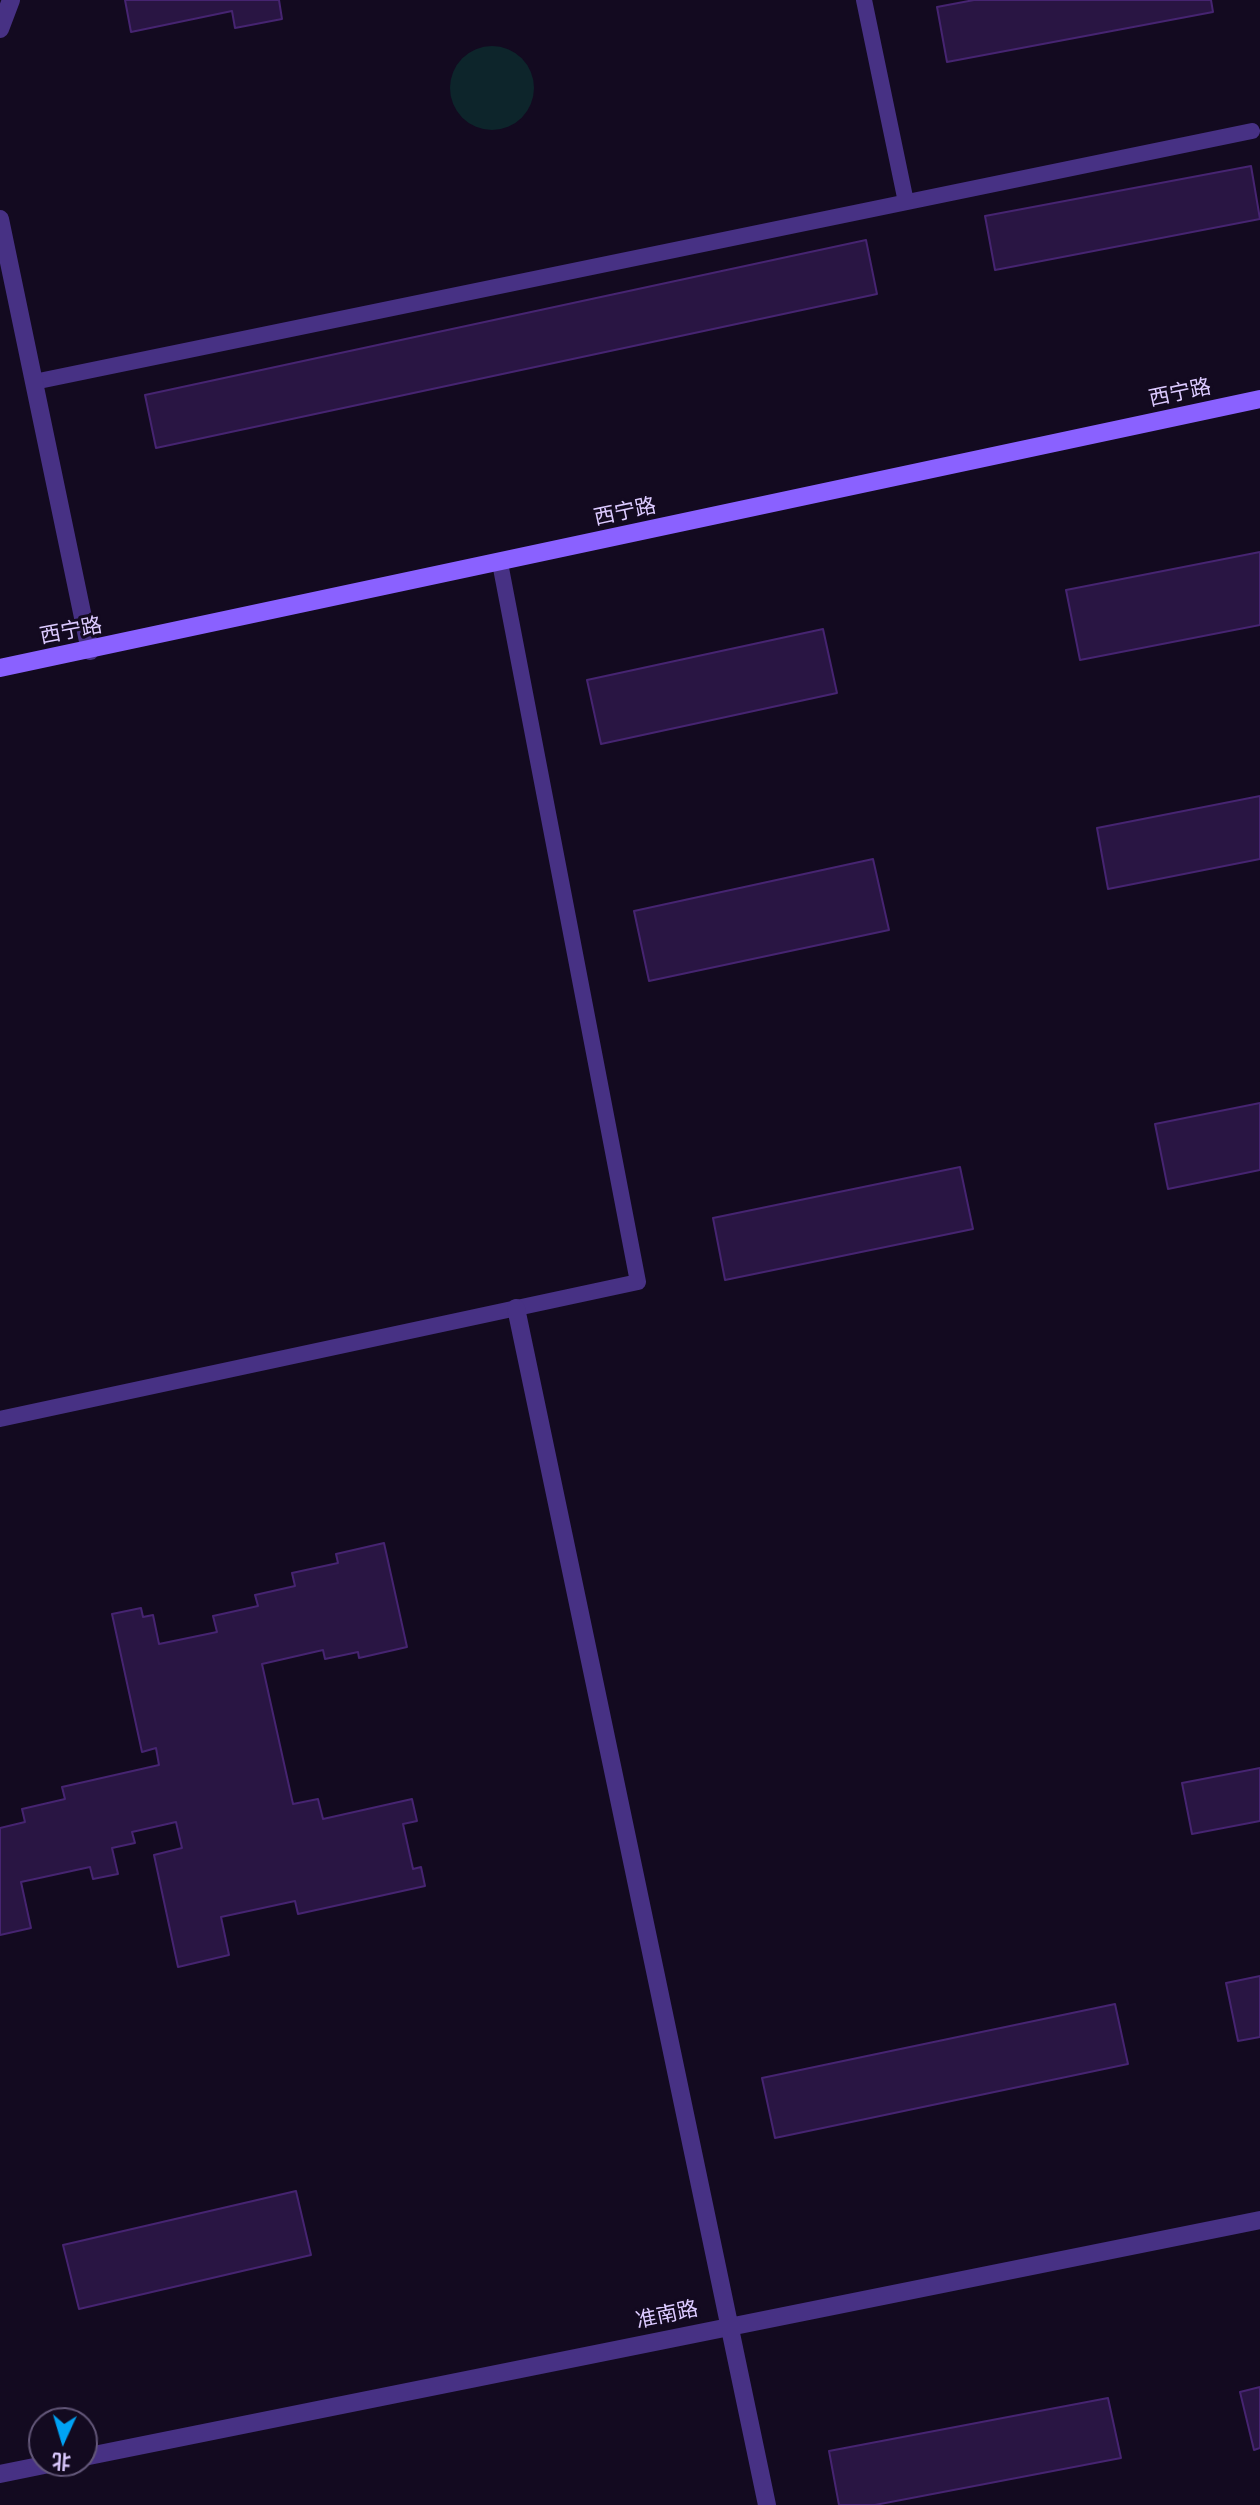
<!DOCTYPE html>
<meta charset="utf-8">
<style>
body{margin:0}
#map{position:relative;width:1260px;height:2505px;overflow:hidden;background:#130a20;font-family:Inter,"Noto Sans SC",sans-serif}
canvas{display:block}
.north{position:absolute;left:28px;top:2407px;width:70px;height:70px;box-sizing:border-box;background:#130a20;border:2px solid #635779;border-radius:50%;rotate:184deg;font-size:19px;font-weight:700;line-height:28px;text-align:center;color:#dccaff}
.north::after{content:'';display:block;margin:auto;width:24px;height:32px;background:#00a3f5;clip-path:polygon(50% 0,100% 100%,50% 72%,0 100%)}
</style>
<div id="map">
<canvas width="1260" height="2505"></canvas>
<div class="north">北</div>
</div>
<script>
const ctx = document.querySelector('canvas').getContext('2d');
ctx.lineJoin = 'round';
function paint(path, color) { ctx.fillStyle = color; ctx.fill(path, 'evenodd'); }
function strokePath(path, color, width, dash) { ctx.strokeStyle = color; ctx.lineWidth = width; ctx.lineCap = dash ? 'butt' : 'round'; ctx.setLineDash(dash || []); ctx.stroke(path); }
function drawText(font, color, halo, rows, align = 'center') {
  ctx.font = font + ' Inter,"Noto Sans SC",sans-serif'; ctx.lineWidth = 6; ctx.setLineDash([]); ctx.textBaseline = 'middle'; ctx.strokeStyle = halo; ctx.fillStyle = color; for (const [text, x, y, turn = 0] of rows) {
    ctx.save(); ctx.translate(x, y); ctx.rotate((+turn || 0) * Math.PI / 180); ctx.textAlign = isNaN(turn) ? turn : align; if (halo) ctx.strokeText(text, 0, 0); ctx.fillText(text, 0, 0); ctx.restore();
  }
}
paint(new Path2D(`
 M450 88a42 42 0 1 1 84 0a42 42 0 1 1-84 0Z`), '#0d252b');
const building = new Path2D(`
 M125,0H279L282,19L235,28L232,11L131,32Z
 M974,0H1211L1213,12L947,62L937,7Z
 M1251,166L1260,219L995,270L985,216Z
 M866,240L877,294L156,448L145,395Z
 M1260,552V625L1080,660L1066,590Z
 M823,629L837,693L601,744L587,680Z
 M1260,796V859L1108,889L1097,828Z
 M873,859L889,930L649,981L634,911Z
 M1260,1103V1170L1168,1189L1155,1124Z
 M960,1167L973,1229L725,1280L713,1218Z
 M384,1543L407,1647L359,1658L358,1652L325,1659L323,1650L262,1664L293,1804L318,1799L323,1819L412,1799L417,1821L403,1824L413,1869L421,1867L425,1886L298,1914L295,1901L221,1917L229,1955L178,1967L154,1855L182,1848L176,1822L132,1832L135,1843L112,1848L118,1874L93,1879L90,1867L21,1882L31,1928L0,1935V1828L25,1822L22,1809L65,1799L62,1787L159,1765L156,1748L142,1752L112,1614L141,1608L143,1617L153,1615L159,1644L217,1632L213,1616L258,1606L255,1595L295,1586L292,1573L338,1563L336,1554Z
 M1260,1768V1821L1192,1834L1182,1783Z
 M1260,1976V2037L1238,2041L1226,1983Z
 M1115,2004L1128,2064L775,2138L762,2078Z
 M296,2191L311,2255L79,2309L63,2245Z
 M1260,2387V2448L1254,2450L1240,2392Z
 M1108,2398L1121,2458L875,2505H839L829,2451Z`);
paint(building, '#291543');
strokePath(building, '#462471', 2);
strokePath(new Path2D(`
 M864,0L906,202
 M34,382L1252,131
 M0,1419L638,1282L500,563`), '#473184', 16);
strokePath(new Path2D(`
 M0,29L11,0
 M0,219L90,651
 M516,1308L767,2505
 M84,2457L1260,2220
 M0,2474L54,2463`), '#473184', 18);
strokePath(new Path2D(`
 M0,668L1260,399`), '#8a61ff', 18);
drawText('21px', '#dccaff', '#130a20', [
 ["西宁路",1180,393,-12],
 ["西宁路",625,512,-12],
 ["西宁路",71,631,-11],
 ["准南路",667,2315,-12]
]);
</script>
